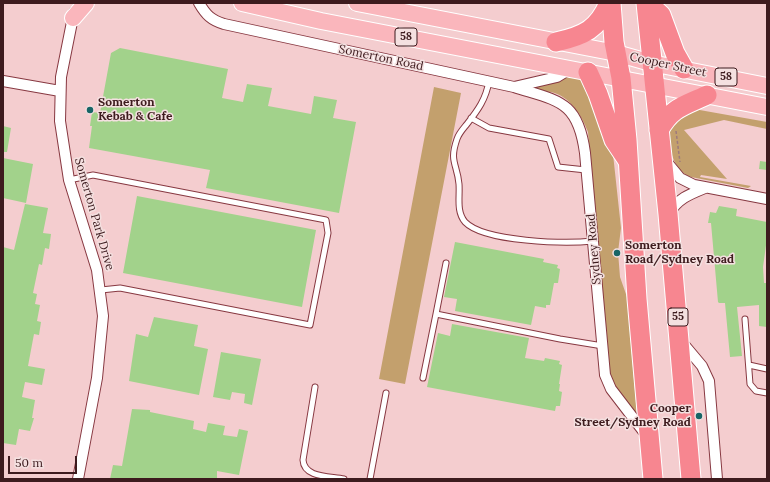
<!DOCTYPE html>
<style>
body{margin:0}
#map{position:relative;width:770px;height:482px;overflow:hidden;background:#f4cdcf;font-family:Lora,serif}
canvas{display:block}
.frame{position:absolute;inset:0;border:4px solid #3d1b1e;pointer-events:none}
.scale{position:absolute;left:8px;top:456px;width:69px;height:18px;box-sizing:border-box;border:2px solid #3d1b1e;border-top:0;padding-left:5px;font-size:12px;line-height:14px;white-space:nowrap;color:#3d1b1e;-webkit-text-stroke:3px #f4e0e0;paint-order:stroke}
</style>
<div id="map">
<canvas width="770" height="482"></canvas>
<div class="frame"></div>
<div class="scale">50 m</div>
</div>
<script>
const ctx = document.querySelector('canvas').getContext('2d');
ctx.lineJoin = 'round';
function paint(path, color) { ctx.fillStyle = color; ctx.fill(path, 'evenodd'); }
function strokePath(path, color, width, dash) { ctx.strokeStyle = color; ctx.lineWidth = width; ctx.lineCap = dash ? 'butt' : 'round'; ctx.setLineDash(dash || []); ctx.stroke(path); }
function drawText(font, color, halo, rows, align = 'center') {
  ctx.font = font + ' Lora,serif'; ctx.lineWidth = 3; ctx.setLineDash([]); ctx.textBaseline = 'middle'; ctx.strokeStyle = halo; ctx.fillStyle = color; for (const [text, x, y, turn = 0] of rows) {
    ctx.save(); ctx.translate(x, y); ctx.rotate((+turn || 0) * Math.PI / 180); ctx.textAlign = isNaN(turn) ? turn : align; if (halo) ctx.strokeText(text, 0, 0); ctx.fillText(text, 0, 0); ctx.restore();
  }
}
paint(new Path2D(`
 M567,77H576L585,81L613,154L621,228L618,252L620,277L627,297L637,415L613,385L610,374L588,132C582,116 570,96 551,92C544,91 537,91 530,88Z
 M434,87L461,93L405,384L379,379Z
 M694,109L767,122V129L724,120L684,130L727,179L753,183L701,175L700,177L751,186L748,188L691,177C670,170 667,138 668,120Z`), '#c3a06d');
paint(new Path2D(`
 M120,48L228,69L222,98L243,102L247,84L272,88L268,106L311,114L314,96L337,100L333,118L356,122L339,213L206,188L210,170L89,148L92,126H90L92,112L100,113L111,53Z
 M3,126L11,128L7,152H3Z
 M3,158L33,164L26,203L3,198Z
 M760,161L767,162V170L759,169Z
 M137,196L316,230L302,307L123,273Z
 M25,204L48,208L43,233L51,234L49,249L45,248L42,265L39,264L33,293L37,294L35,304L40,305L37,321L41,322L39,335L34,334L28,366L45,369L42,385L25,382L22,397L35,400L32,418H34L30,431L19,429L16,445L3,443V247L14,250Z
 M719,206L737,209L736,216L767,222V238L763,267L764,283H767V327L759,326V305L737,307L742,356L730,357L725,303H719L718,302L711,223H708L710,212L716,213Z
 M455,242L544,259L543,262L558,265L557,268L560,269L558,283H554L550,305H546V308L535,306L531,325L455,311L457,299L444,297Z
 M154,317L198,325L194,346L208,349L199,395L129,381L136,334L148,337Z
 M452,324L529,338L525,358L544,361L545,358L560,361L559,364L562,365L559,384H560L559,391L562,392L560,406H556L555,411L427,387L438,333L450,336Z
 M221,352L261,359L252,405L244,403L245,394L232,392L230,400L213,397Z
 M132,409L150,410V412L194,421L193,429L206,432L208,423L225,426L223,435L237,437L239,429L248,431L239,475L217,471V479H110L113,465L122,466Z`), '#a2d28b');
const lane = new Path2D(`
 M489,81C486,99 478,110 467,124C463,129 459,133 457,139C449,162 457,163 459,184C460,197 456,211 465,222C484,242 566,244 593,241
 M471,118L489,128L549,139L558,167L586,170
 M69,180L93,175L326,220L328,233L310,325L120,288L101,290
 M446,263L436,314L560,339L603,346
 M745,319L750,384L756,391L767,393
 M749,365L767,369
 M423,378L436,314
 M315,387L303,460C304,478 330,476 344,479
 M370,479L386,393`);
const street = new Path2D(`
 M199,3C206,15 211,20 224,24L514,87L557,77L570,69
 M74,12L61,77L60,121L69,180L97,270L103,316L97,378L78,479
 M3,81L60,91
 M514,87C558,101 578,100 585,153L605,375L611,389L647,436
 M666,161L680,178L694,185L767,199
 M669,214C677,199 690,194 705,188
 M681,341L702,366L709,381L717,479`);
const primary = new Path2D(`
 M242,3L321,21L767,107
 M357,3L616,53L651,63L767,86
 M73,18L86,3`);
const highway = new Path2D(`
 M611,3L614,42L621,78L627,140L637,299L653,479
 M646,3L668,214L691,479
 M648,3L661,15L675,53L684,69
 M556,42C584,36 598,29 609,3
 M588,72L598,94L614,140L628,161
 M659,130C672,107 684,106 707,95`);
strokePath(lane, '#873841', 7);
strokePath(street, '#873841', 12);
strokePath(primary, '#fff', 18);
strokePath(highway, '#fff', 21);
strokePath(new Path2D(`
 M676,131L680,162`), '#9e7a7c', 1.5, [3, 2]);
strokePath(lane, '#fff', 5);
strokePath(street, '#fff', 10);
strokePath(primary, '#fab6bc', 16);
strokePath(highway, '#f78690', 19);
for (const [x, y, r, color] of [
 [90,110,4,"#176566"],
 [617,253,4,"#176566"],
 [699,416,4,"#176566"]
]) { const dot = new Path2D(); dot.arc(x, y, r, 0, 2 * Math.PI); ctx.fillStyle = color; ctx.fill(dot); strokePath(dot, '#f4e0e0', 1.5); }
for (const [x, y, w] of [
 [406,37,22],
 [726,77,22],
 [678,317,20]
]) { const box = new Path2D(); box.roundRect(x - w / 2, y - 9, w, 18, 3); ctx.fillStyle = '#f4e0e0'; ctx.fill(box); strokePath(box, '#3d1b1e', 1); }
drawText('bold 11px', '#3d1b1e', null, [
 ["58",406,37],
 ["58",726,77],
 ["55",678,317]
]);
drawText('12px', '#3d1b1e', '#f4e0e0', [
 ["Somerton Road",381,58,12],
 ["Cooper Street",668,65,12],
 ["Somerton Park Drive",94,214,74],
 ["Sydney Road",594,249,-95]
]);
drawText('bold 12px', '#3d1b1e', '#f4e0e0', [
 ["Somerton",98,103],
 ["Kebab & Cafe",98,117],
 ["Somerton",625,246],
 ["Road/Sydney Road",625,260],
 ["Cooper",691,409,"right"],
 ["Street/Sydney Road",691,423,"right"]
], 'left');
</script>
